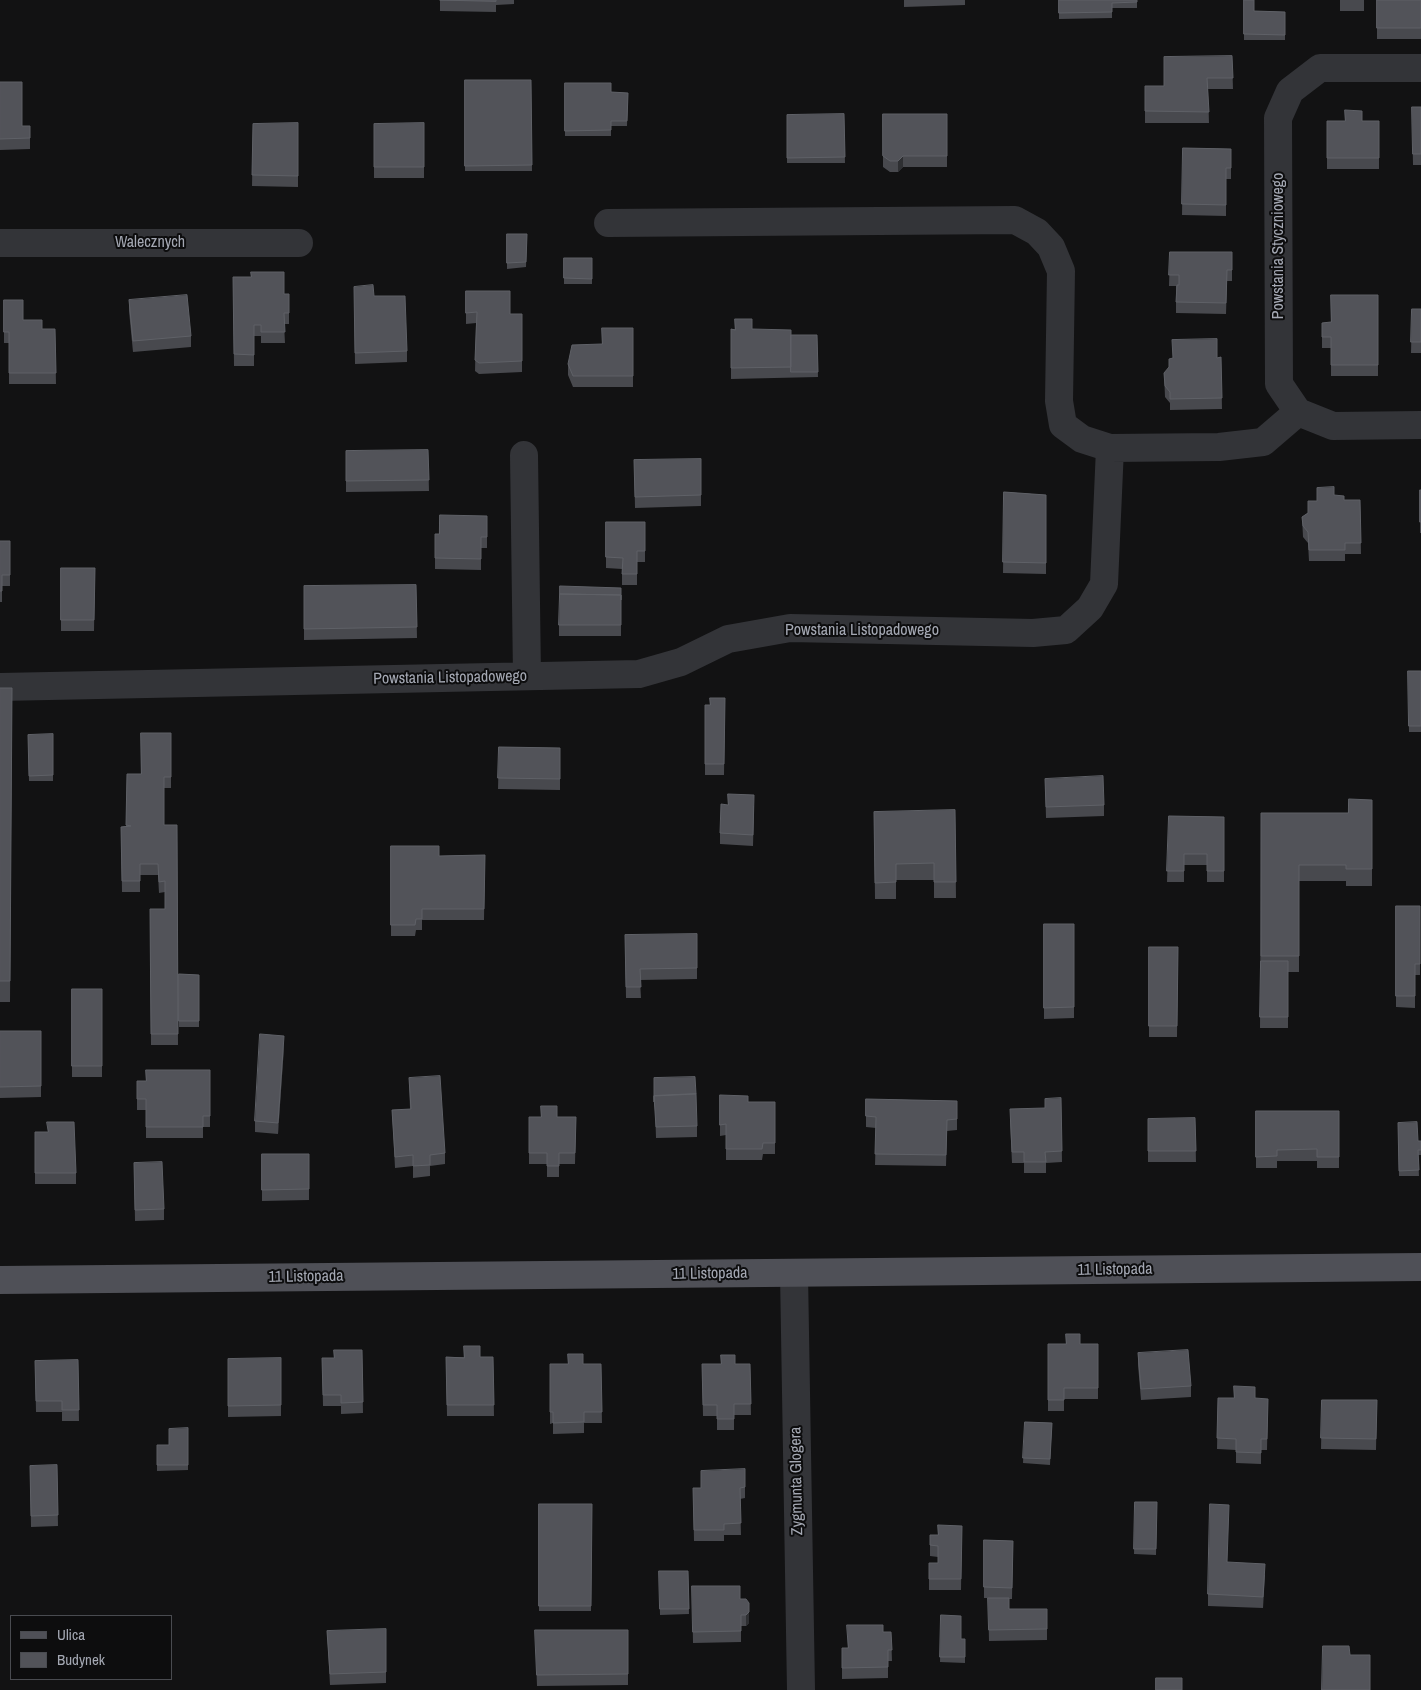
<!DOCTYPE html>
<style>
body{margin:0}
#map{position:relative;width:1421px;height:1690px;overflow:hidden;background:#121213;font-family:"Archivo Narrow",sans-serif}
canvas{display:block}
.legend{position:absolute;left:10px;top:1615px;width:162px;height:65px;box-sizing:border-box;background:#0d0d0e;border:1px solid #494b50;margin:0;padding:6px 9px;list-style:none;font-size:15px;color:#a4a8b3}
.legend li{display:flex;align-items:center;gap:10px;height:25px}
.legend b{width:25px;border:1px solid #494b50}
</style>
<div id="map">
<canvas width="1421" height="1690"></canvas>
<ul class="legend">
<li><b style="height:6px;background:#4f5057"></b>Ulica</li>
<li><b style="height:14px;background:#525359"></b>Budynek</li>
</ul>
</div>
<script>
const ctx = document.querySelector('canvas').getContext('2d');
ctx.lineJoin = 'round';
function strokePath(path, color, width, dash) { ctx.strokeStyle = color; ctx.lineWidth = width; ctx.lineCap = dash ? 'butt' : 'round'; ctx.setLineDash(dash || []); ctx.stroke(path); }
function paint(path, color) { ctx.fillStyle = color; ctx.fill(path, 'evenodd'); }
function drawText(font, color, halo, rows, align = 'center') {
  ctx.font = font + ' "Archivo Narrow",sans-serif'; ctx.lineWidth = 4; ctx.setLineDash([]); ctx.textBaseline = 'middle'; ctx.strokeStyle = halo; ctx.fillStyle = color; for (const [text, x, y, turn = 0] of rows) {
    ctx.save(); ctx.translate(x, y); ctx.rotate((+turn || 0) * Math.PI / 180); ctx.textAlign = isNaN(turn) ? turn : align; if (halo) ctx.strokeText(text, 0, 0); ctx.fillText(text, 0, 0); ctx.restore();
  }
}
strokePath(new Path2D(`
 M1421,68H1320L1290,91L1278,118L1279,384L1298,412L1333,426L1421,425
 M608,223L1015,220L1037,232L1051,247L1061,271L1059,401L1063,425L1082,439L1110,448
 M0,243H299
 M524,455L527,676
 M0,687L639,674L681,662L728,639L790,628L1033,633L1066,630L1090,608L1104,584L1110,448L1219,447L1263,442L1298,412
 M794,1273L801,1690`), '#333438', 28);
strokePath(new Path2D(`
 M0,1280L1421,1267`), '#4f5057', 28);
paint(new Path2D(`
 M440,0H514V4L496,5V12L440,11Z
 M904,0H965V5L904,7Z
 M1059,0H1137V8H1112V18L1059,19Z
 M1244,0L1254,11L1285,12V40H1244Z
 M1340,0H1364V11H1340Z
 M1377,0H1421V39H1377Z
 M1232,56L1233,89H1208L1209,123H1145V86H1164Z
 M465,80H531L532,171H465Z
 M0,82L22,126H30V149L0,150Z
 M565,83L611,92L628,93L627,126H611V136H565Z
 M1412,107H1421V165H1413Z
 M844,114L845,163H787V115Z
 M883,114H947V167H903L898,172H890L883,167Z
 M1327,121H1379V169H1327Z
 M298,123V187L252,186L253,124Z
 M424,123V178H374V124Z
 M1183,148L1231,149V179H1226V216L1182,215Z
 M507,234H527L526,267L507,269Z
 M1170,252H1232V281H1227L1226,314L1176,313V286H1169Z
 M564,258H592V284H564Z
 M233,277L284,294H289V324H284L285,343H261V336H254V366H234Z
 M354,287L407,351V362L355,364Z
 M466,291L510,314H522V372L479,374L475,371L476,323L466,324Z
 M1378,295V376H1331V348H1322V323L1331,322Z
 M4,300L23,320L42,329H55L56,384H9V343H4Z
 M129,300L191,336V347L133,352L129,311Z
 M1412,309H1421V353H1411Z
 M633,328V387H573L568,375V364L602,344Z
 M731,329H752L791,335H817L818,377L731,379Z
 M1221,357L1222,409L1170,410V403L1165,397L1164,373L1217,358Z
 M428,450L429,491L346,492V451Z
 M701,459V506L635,508L634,460Z
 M1421,490V533H1420V501Z
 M1004,492L1046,495V574L1003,573Z
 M1334,495L1344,500H1360L1361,554H1345V561H1309L1308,543L1303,537L1302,517L1308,513L1317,501Z
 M487,516V548H481V570L435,569V534H439Z
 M606,522H645V562H637V585H622V569L606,568Z
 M0,541H10V586H2V602H0Z
 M61,568H95L94,631H61Z
 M416,585L417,638L304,640V586Z
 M621,588V636H559V625Z
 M1408,671H1421V732H1409Z
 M0,688H12L10,1002H0Z
 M725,698L724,775H705V705H710Z
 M171,733V788H164V825H177L178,1045H151L150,909H165V892L159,893L158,875H140V892H122L121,827L126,826L127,774H141Z
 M53,734V781H29L28,735Z
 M499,747L560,748V790L498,789Z
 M1045,779L1104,805V816L1046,818Z
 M1372,800V886H1346V881H1299V972H1288V1028H1260L1261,813H1348Z
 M728,805L754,806L753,846L720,844V833Z
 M955,810L956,898H934V880H896V899H875L874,812Z
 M1169,816L1224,817V882H1207V865H1184V882H1167Z
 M391,846L439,856L485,855L484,920H422V930H416L415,936H391Z
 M1396,906H1420V975H1415V1008L1396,1007Z
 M1044,924H1074V1018L1044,1019Z
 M697,934V979L640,980L641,998H626L625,935Z
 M1149,947H1178L1177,1037H1149Z
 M179,974L199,975V1027H179Z
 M72,989H102V1077H72Z
 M0,1031H41V1097L0,1098Z
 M284,1047L278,1134L255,1132V1121Z
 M210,1070V1127H203V1138H146V1110H137V1081H146Z
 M409,1078L445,1153V1164L430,1166V1176L413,1178V1166L395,1168L392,1110L410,1109Z
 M654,1078L697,1126V1137L656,1138Z
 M720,1095L748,1102H775V1154H763L762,1160H726V1135L720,1136Z
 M1061,1098L1062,1162L1046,1163V1173H1024V1163H1012L1010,1120L1045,1108Z
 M866,1099L957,1101V1130L947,1131L946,1166L875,1165L876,1128L866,1127Z
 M1256,1111H1339V1168H1317V1161H1277V1168H1256Z
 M529,1117H576L575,1164H559V1177H547V1164H529Z
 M1195,1118L1196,1162H1148V1119Z
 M1398,1123L1418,1141H1421V1155H1418L1419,1176H1399Z
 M35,1132L76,1173V1184H35Z
 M262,1154H309V1200L262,1201Z
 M134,1163L164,1209V1220L135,1221Z
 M1048,1344H1098V1399H1064V1411H1048Z
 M362,1350L363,1413L341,1414V1406H323L322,1358H334Z
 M1138,1353L1191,1386V1397L1141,1400L1138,1365Z
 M446,1357H493L494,1416H447Z
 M281,1358V1416L228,1417V1359Z
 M78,1360L79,1421H62V1412H36L35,1361Z
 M550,1364H601L602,1423H584V1433L553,1434V1423L550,1424Z
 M702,1364H750L751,1415H734V1430H717V1416H703Z
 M1218,1398L1268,1399L1267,1450H1261V1464L1236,1463V1450L1217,1449Z
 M1322,1400H1377L1376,1450L1321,1449Z
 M1025,1422L1052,1423L1050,1465L1023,1463Z
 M188,1428V1470L157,1471V1445H169Z
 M57,1465L58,1526L31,1527L30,1466Z
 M745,1469V1498L740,1499L741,1535H724V1541H694L693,1488H701Z
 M1135,1502H1157L1156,1555L1134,1554Z
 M539,1504H592L591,1611H539Z
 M962,1526L961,1590H929V1563H938V1557L930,1556V1535H938Z
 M984,1540L1013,1541L1012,1599H1009V1609H1047V1640L989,1641L988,1598H984Z
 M1227,1562L1265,1575L1263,1608L1208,1606V1594Z
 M659,1571H688L689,1614L660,1615Z
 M692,1586L740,1599L749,1623L746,1626H741V1642L693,1643Z
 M941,1615L961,1639H965V1663L940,1662Z
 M386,1629V1683L330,1685L327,1631Z
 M535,1630H628V1685L537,1686Z
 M883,1632H891L892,1661H888V1678L842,1679V1648H847Z`), '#48494e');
paint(new Path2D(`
 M903,156V167L898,172V161Z
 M284,1036V1047L278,1134V1123Z
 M749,1612V1623L746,1626V1615Z`), '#2e2f32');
const building = new Path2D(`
 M440,0H496V1Z
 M1059,0H1137V2L1112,3V12L1059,13Z
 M1244,0H1254V11L1285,12V35L1244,34Z
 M1377,0H1421V28H1377Z
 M1232,56L1233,78H1207L1209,112L1145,111V86H1164V57Z
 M465,80H531L532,165L465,166Z
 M0,82H22V126H30V138L0,139Z
 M565,83H611V92L628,93L627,121H611V130L565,131Z
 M1412,107H1421V154H1413Z
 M1345,110L1362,111V121H1379V158H1327V121H1345Z
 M844,114L845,157L787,158V115Z
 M883,114H947V156H903L898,161H890L883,156Z
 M298,123V176L252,175L253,124Z
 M424,123V167H374V124Z
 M1183,148L1231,149V168H1226V205L1182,204Z
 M507,234H527L526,262L507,263Z
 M1170,252H1232V270H1227L1226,303L1176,302L1177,285H1179V275H1169Z
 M564,258H592V279L564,278Z
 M251,272H284V294H289V313H284L285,332H261V325H254V355L234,354L233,277H251Z
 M373,285L374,296H405L407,351L355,353L354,287Z
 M466,291H510V314H522V361L479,363L475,360L477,312L466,313Z
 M187,295L191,336L133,341L129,300Z
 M1331,295H1378V365H1331V337H1322V323L1331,322Z
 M4,300H23V320H42V329H55L56,373H9V332H4Z
 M1412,309H1421V342H1411Z
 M735,319H752V329L791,330V367L731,368V329L735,330Z
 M602,328H633V376H573L568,364L572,345L602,344Z
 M791,335H817L818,372H791Z
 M1217,339V358L1221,357L1222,398L1170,399V392L1165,386L1164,373L1169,367V359L1173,358L1172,340Z
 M428,450L429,480L346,481V451Z
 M701,459V495L635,497L634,460Z
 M1334,487V495L1344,496V500H1360L1361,543H1345V550H1309L1308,532L1303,526L1302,517L1308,513V501H1317V488Z
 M1420,490H1421V522H1420Z
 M1004,492L1046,495V563L1003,562Z
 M440,515L487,516V537H481V559L435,558V534H439Z
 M606,522H645V551H637V574H622L623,558L606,557Z
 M0,541H10V575H2V591H0Z
 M61,568H95L94,620H61Z
 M416,585L417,627L304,629V586Z
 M560,586L621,588V600V595L560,594Z
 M560,594L621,595V625H559Z
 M1408,671H1421V726H1409Z
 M0,688H12L10,981H0Z
 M710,698H725L724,764H705V705H710Z
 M141,733H171V777H164V825H177L178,1034H151L150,909H165V881L159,882L158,864H140V881H122L121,827L131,826L126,825L127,774H141Z
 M53,734V775L29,776L28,735Z
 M499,747L560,748V779L498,778Z
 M1103,776L1104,805L1046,807L1045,779Z
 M728,794L754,795L753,835L720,833L721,804L728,805Z
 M1349,799L1372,800V869H1346V865H1299V956H1261V813H1348Z
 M955,810L956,882H934V863L896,864V882L875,883L874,812Z
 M1169,816L1224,817V871H1207V854H1184V871H1167Z
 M391,846H439V856L485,855L484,909H422V919H416L415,925H391Z
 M1396,906H1420V964H1415V996H1396Z
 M1044,924H1074V1007L1044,1008Z
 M697,934V968L640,969L641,987H626L625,935Z
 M1149,947H1178L1177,1026H1149Z
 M1261,961H1288V1017H1260Z
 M179,974L199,975V1021H179Z
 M72,989H102V1066H72Z
 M0,1031H41V1086L0,1087Z
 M260,1034L284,1036L278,1123L255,1121Z
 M146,1070H210V1116H203V1127H146V1099H137V1081H146Z
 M440,1076L445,1153L430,1155V1165L413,1166V1155L395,1157L392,1110L411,1109L409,1078Z
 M695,1077L696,1094L654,1096V1102V1078Z
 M696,1094L697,1126L656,1127L654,1096Z
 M720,1095L748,1096V1102H775V1143H763L762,1149H726V1124L720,1125Z
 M1061,1098L1062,1151L1045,1152L1046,1162H1024V1152H1012L1010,1109L1045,1108V1099Z
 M866,1099L957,1101V1119L947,1120L946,1155L875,1154L876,1117L866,1116Z
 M541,1106H557V1117H576L575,1153H559V1166H547V1153H529V1117H541Z
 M1256,1111H1339V1157H1317V1149L1277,1150V1156L1256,1157Z
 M1195,1118L1196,1151H1148V1119Z
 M47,1122H74L76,1173H35V1132H48Z
 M1417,1122L1418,1141H1421V1150H1418L1419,1170L1399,1171L1398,1123Z
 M262,1154H309V1189L262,1190Z
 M162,1162L164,1209L135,1210L134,1163Z
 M1066,1334H1080V1344H1098V1388H1064V1400H1048V1344H1066Z
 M464,1346H480V1357H493L494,1405H447L446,1357L464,1358Z
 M334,1350H362L363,1402L341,1403V1395H323L322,1358H334Z
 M1188,1350L1191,1386L1141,1389L1138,1353Z
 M568,1354H583V1364H601L602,1412H584V1422L553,1423V1412H550V1364H568Z
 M721,1355H735V1364H750L751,1404H734V1419H717V1405H703L702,1364H721Z
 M281,1358V1405L228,1406V1359Z
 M78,1360L79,1410H62V1401H36L35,1361Z
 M1234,1386L1255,1387V1398L1268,1399L1267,1439H1261V1453L1236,1452V1439L1217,1438L1218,1398H1234Z
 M1322,1400H1377L1376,1439L1321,1438Z
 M1025,1422L1052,1423L1050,1459L1023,1458Z
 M188,1428V1465H157V1445H169V1429Z
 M57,1465L58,1515L31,1516L30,1466Z
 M745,1469V1487L740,1488L741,1523L724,1524V1530H694L693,1488H701V1471Z
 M1135,1502H1157L1156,1549H1134Z
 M539,1504H592L591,1606H539Z
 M1210,1504L1229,1505L1227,1562L1265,1564L1263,1597L1208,1594Z
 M938,1525L962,1526L961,1579H929V1563H938V1546L930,1545V1535H938Z
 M984,1540L1013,1541L1012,1588L984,1587Z
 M659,1571H688L689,1609H660Z
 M692,1586H740V1599H746L749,1603V1612L746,1615H741V1631L693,1632Z
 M988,1598H1009V1609H1047V1629L989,1630Z
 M941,1615L961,1616V1639H965V1657H940Z
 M847,1625H883V1632H891L892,1650H888V1667L842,1668V1648H848Z
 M386,1629V1672L330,1674L327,1631Z
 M535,1630H628V1674L537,1675Z
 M1323,1646H1349L1350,1655H1370V1690H1322Z
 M1156,1678H1182V1690H1156Z`);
paint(building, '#525359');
strokePath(building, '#5f6167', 1);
drawText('16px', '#a4a8b3', '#0d0d0e', [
 ["Walecznych",150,243],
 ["Powstania Styczniowego",1279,246,-90],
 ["Powstania Listopadowego",862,631],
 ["Powstania Listopadowego",450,678,-1],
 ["11 Listopada",1115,1270,-1],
 ["11 Listopada",710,1274,-1],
 ["11 Listopada",306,1277,-1],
 ["Zygmunta Glogera",797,1481,-91]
]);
</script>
